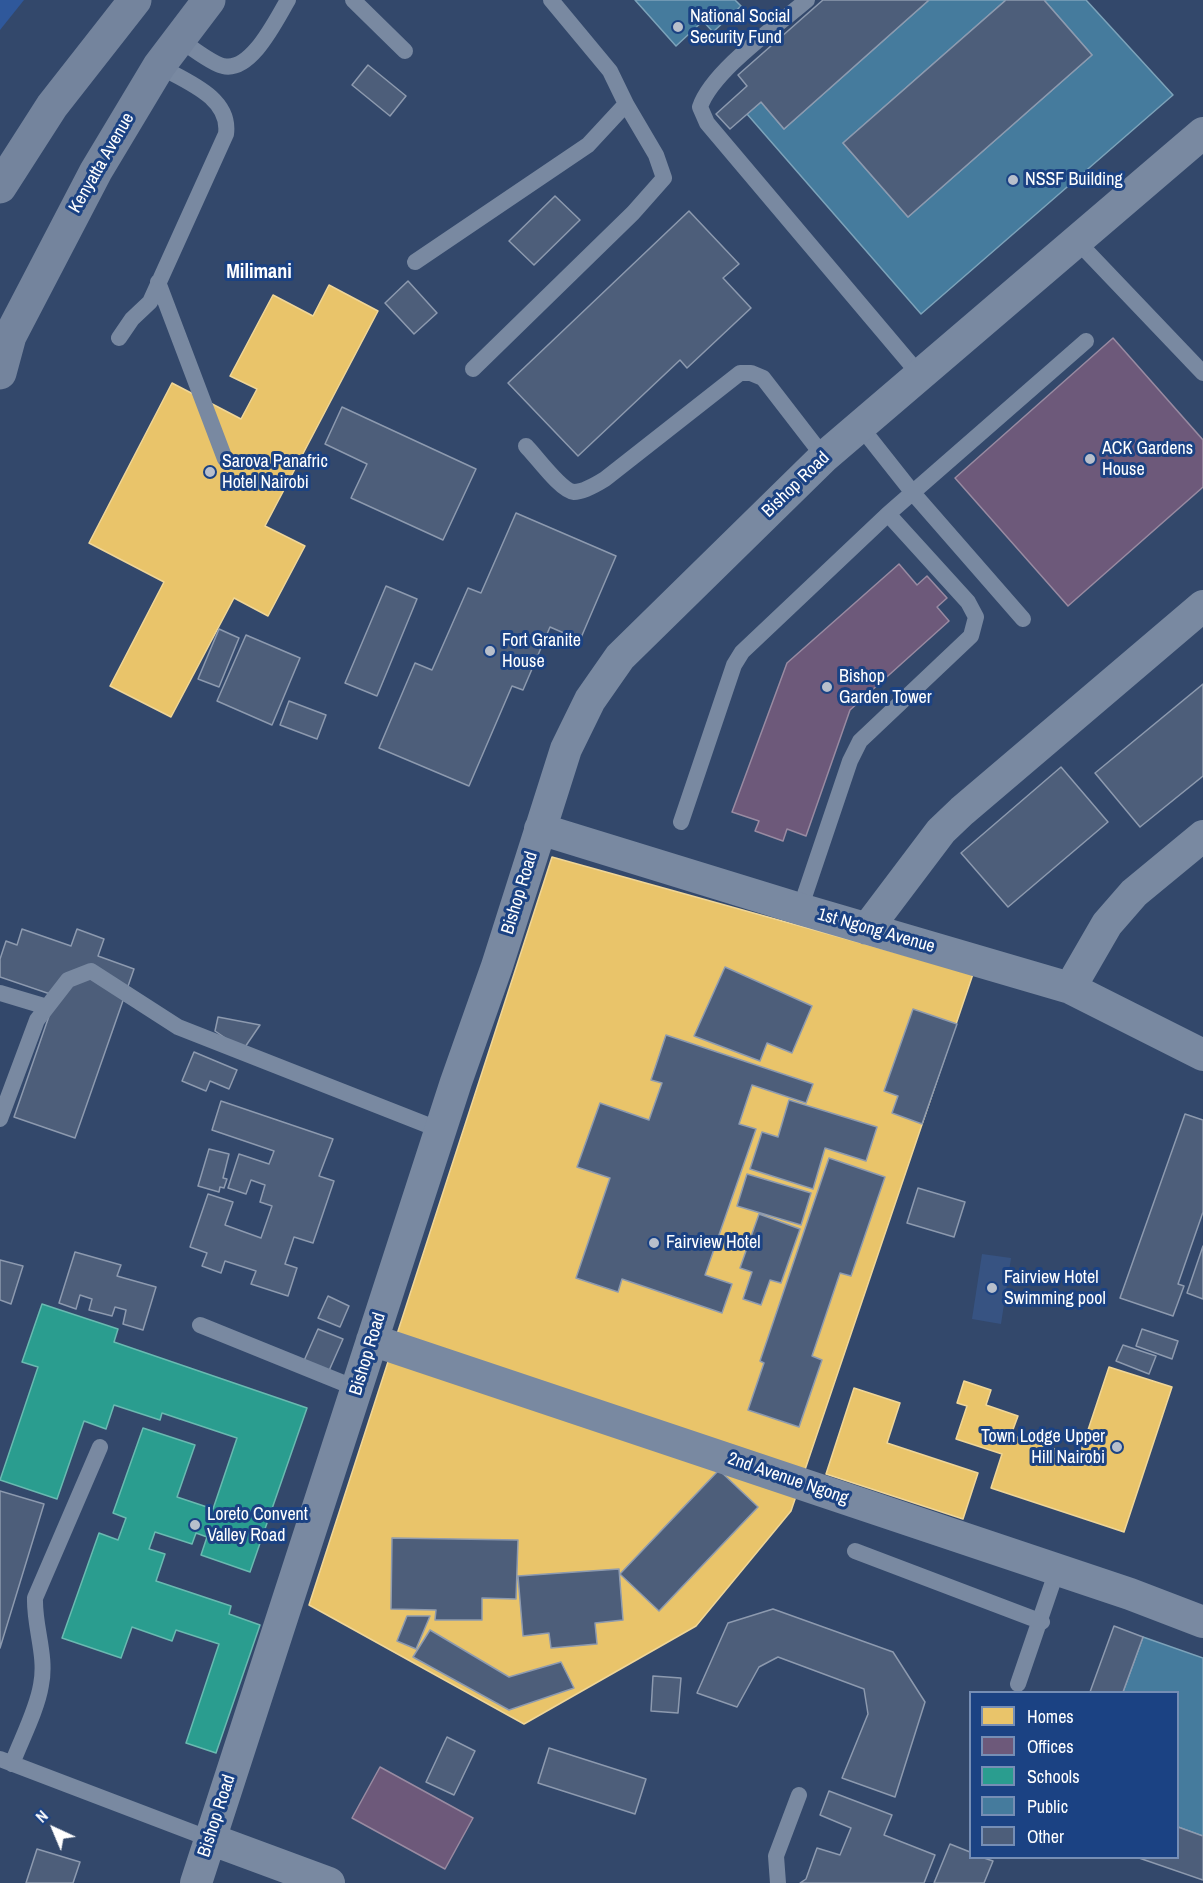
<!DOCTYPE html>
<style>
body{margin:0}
#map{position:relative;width:1203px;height:1883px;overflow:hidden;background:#33486b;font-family:"Archivo Narrow",sans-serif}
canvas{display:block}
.legend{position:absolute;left:969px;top:1691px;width:210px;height:168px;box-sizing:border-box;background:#1b4283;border:2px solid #768eb5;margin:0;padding:8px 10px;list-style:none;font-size:18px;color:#fff}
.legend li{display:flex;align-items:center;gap:12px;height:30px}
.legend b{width:30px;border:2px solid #768eb5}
.north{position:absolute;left:24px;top:1799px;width:60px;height:60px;-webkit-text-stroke:4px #1b4283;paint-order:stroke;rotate:316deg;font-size:16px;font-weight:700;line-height:24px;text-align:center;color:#fff}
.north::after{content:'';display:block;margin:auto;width:21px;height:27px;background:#fff;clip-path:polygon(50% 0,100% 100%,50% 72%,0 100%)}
</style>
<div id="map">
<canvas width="1203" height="1883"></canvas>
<ul class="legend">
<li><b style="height:16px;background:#e9c46a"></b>Homes</li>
<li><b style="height:16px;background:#6d597a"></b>Offices</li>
<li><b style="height:16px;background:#2a9d8f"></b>Schools</li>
<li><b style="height:16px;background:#457b9d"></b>Public</li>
<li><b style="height:16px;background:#4d5e7a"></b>Other</li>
</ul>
<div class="north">N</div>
</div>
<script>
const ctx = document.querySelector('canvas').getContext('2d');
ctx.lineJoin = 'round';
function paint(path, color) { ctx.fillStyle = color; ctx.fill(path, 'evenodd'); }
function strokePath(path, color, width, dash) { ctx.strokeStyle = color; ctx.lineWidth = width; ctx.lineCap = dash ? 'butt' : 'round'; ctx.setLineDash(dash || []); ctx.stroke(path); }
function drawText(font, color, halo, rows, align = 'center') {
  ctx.font = font + ' "Archivo Narrow",sans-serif'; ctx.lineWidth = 6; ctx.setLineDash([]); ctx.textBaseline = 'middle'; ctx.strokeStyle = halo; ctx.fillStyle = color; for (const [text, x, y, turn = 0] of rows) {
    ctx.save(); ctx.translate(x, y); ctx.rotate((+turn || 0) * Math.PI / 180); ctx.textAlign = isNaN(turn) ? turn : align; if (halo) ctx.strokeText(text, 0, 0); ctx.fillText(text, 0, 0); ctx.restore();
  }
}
paint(new Path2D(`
 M0,0H24L0,30Z`), '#2f589b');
paint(new Path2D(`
 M982,1254L1011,1258L1001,1324L972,1319Z`), '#375382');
const homes = new Path2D(`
 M329,285L378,311L265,526L305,546L268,616L234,598L171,717L110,686L164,582L89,543L172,383L241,419L257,389L230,376L273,295L313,316Z
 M552,857L973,974L791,1511L696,1626L524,1724L309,1605Z
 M1109,1367L1172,1387L1124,1532L991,1488L1002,1454L956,1439L967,1406L957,1403L964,1381L991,1390L986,1405L1018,1416L1011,1435L1079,1457Z
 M854,1388L900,1403L887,1443L978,1473L963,1519L826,1474Z`);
paint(homes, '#e9c46a');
strokePath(homes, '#f0d697', 1.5);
const offices = new Path2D(`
 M1113,338L1203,440V487L1068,606L955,478Z
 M899,564L917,585L927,576L947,598L937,607L949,621L850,710L806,836L787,829L783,841L755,831L759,821L732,812L787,663Z
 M380,1767L473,1818L445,1869L352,1818Z`);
paint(offices, '#6d597a');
strokePath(offices, '#998ba2', 1.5);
const schools = new Path2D(`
 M42,1304L118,1329L114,1342L307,1408L250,1572L201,1555L207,1537L196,1533L192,1544L155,1532L149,1549L165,1554L156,1581L231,1606L229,1614L260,1625L216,1753L186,1743L219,1644L176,1630L172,1641L132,1627L121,1658L62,1638L99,1533L118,1540L126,1518L113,1513L143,1428L195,1445L177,1497L213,1509L237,1438L162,1413L160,1420L114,1405L106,1429L84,1421L57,1499L0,1480L38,1367L22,1362Z`);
paint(schools, '#2a9d8f');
strokePath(schools, '#6abab1', 1.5);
const public = new Path2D(`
 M635,0H735L741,6L713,32L703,21L676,46Z
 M929,0H1006L843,143L908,217L1092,55L1044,0H1086L1173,95L921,314L747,114L761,102L784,129Z
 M1143,1637L1203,1658V1836L1178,1827V1692H1123Z`);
paint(public, '#457b9d');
strokePath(public, '#7da3ba', 1.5);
const building = new Path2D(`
 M823,0H929L784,129L761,102L730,129L716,114L747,86L738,75Z
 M1006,0H1044L1092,55L908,217L843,143Z
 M368,65L406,96L390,116L352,85Z
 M555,196L580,220L534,265L509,241Z
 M689,211L739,264L723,278L751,308L687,368L680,360L578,456L508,383Z
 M408,281L437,313L414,334L385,303Z
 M342,407L476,469L443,540L351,498L367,464L325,444Z
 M516,513L616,556L580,640L550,627L523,690L512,686L469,786L379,748L415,663L432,670L468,588L481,593Z
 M386,586L417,599L377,696L345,683Z
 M219,629L239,638L219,687L198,679Z
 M246,635L300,658L272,725L217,701Z
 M1203,684V776L1140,827L1095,773Z
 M289,701L326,715L317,739L280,725Z
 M1061,767L1108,822L1008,907L961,853Z
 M22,929L71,946L77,929L104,939L98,956L134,969L75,1138L14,1117L56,996L0,977V959L6,941L17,945Z
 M725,967L812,1006L792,1053L767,1043L760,1061L694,1036Z
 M913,1009L957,1024L922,1124L892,1113L898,1096L884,1091Z
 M218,1017L260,1025L243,1050L215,1031Z
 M666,1035L813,1084L806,1103L752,1085L739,1124L756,1129L705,1275L732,1284L722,1313L622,1279L618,1292L576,1278L610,1178L577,1167L600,1103L649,1120L662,1083L651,1080Z
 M194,1052L237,1070L229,1089L210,1081L206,1091L182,1081Z
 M789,1100L877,1127L866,1161L825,1148L813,1189L750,1169L762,1132L778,1137Z
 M221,1101L333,1139L319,1176L334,1181L313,1243L294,1237L285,1264L297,1268L288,1296L251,1284L256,1271L225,1261L221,1273L202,1266L207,1253L190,1247L208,1194L233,1202L225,1225L261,1238L272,1206L260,1202L265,1185L251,1180L246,1194L228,1188L239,1154L269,1164L274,1151L212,1130Z
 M1185,1114L1203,1120V1212L1178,1284L1184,1286L1173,1316L1120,1298Z
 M209,1149L229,1154L223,1178L227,1179L224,1188L220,1187L219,1192L198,1186Z
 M829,1158L885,1177L851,1276L840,1273L812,1356L822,1360L799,1427L748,1410L764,1363L760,1361Z
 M747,1174L811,1193L801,1225L737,1206Z
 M918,1188L965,1202L954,1237L907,1223Z
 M759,1214L800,1229L781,1283L770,1280L761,1305L743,1299L752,1272L740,1268Z
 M1203,1246V1299L1187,1293Z
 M75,1252L121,1265L117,1276L156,1287L143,1330L123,1324L126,1310L115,1307L112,1316L89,1310L92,1299L80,1295L76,1309L59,1303Z
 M0,1260L23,1266L11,1304L0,1300Z
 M328,1296L349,1306L340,1327L318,1318Z
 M318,1329L343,1339L328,1373L303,1363Z
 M1142,1329L1178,1341L1172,1359L1136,1346Z
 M1123,1345L1156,1356L1149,1374L1116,1361Z
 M719,1470L758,1507L659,1611L620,1574Z
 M0,1491L44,1504L0,1648Z
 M392,1538L518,1540L516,1599L482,1598V1620H435L436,1610L391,1609Z
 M619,1569L623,1620L595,1623L597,1644L551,1648L549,1633L523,1636L518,1576Z
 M773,1609L893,1652L925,1702L895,1797L842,1778L868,1714L864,1689L778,1657L759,1667L737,1707L697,1693L728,1623Z
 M407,1616H430L416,1649L397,1641Z
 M1114,1626L1143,1637L1123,1692H1090Z
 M430,1630L509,1677L561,1662L574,1688L509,1710L413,1657Z
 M653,1676L681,1678L678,1713L651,1711Z
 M447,1737L475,1751L454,1795L426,1782Z
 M549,1748L646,1779L635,1814L538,1783Z
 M829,1791L892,1815L884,1835L935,1855L924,1883H800L806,1879L817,1848L840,1855L851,1828L820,1815Z
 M1178,1827L1203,1836V1880L1139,1858H1178Z
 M950,1844L970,1852V1858H984L993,1861L984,1883H934Z
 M37,1849L80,1862L73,1883H26Z`);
paint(building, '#4d5e7a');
strokePath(building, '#8d9aaf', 1.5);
strokePath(new Path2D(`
 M353,0L405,51
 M807,0C777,26 712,71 700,107L707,123L919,374
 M179,39C189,46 212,64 223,66C251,73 276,20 288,0
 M1076,240L1203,373
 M415,262L588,145L626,104L610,71L551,0
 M158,282L225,459
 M119,338L132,319L150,302L226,134C231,97 185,81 159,66
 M473,369L633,213L664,178L656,155L626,104
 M860,426L913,493L1023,619
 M526,446C536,456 561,491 574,492C584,492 597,484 605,479L740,373H751L763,378L824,457
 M681,822L734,665L742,652L888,514L1086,341
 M800,909L850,761L860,741L971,636L976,617L968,602L888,514
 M0,993L47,1007
 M0,1119L37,1020L68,980L91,971L178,1027L440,1130
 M200,1325L358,1389
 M855,1551L1042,1622
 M1018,1684L1057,1570
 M0,1759L210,1839
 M12,1764C21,1740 37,1710 41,1685C47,1656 34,1627 35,1598L100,1447
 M778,1883L776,1856L799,1795`), '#7989a1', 16);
strokePath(new Path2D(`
 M540,829L800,909L1070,988L1203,1055
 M867,929L941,831L962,811L1203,606
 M1070,988L1107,924L1134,893L1203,836
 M372,1340L1130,1594L1203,1622
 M210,1839L329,1883
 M196,1883L456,1082L497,966L566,749L590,700L620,657L824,457L1203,133`), '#7989a1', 32);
strokePath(new Path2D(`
 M0,187L52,106L135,0
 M0,373L10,336L96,171L159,66L209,0`), '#74849d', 33);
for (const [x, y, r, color] of [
 [678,27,6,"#b8bfcb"],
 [1013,180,6,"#b8bfcb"],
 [1090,459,6,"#b8bfcb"],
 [210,472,6,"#b8bfcb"],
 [490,651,6,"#b8bfcb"],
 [827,687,6,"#b8bfcb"],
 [654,1243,6,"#b8bfcb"],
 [992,1288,6,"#b8bfcb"],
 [1117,1447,6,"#b8bfcb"],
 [195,1525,6,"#b8bfcb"]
]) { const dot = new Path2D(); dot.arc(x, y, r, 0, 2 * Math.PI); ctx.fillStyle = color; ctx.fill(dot); strokePath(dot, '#1b4283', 2); }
drawText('18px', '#fff', '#1b4283', [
 ["National Social",690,17],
 ["Security Fund",690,38],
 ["NSSF Building",1025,180],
 ["ACK Gardens",1102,449],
 ["House",1102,470],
 ["Sarova Panafric",222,462],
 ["Hotel Nairobi",222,483],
 ["Fort Granite",502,641],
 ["House",502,662],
 ["Bishop",839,677],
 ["Garden Tower",839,698],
 ["Fairview Hotel",666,1243],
 ["Fairview Hotel",1004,1278],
 ["Swimming pool",1004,1299],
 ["Town Lodge Upper",1105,1437,"right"],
 ["Hill Nairobi",1105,1458,"right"],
 ["Loreto Convent",207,1515],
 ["Valley Road",207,1536]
], 'left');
drawText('18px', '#fff', '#1b4283', [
 ["Kenyatta Avenue",102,163,-60],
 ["Bishop Road",796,485,-44],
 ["Bishop Road",520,893,-73],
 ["1st Ngong Avenue",876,931,16],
 ["Bishop Road",368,1354,-73],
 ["2nd Avenue Ngong",788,1479,19],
 ["Bishop Road",217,1816,-72]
]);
drawText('bold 20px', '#fff', '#1b4283', [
 ["Milimani",259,273]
]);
</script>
